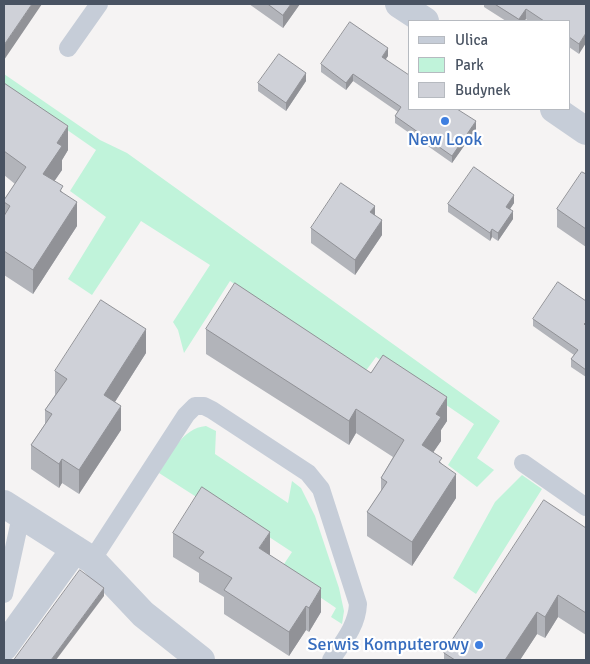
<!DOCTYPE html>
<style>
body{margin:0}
#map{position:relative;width:590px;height:664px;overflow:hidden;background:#f5f3f3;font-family:Signika,sans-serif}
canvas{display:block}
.frame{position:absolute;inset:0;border:5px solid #495362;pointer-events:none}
.legend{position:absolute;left:408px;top:20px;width:162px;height:90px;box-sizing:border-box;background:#fff;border:1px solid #b6bac0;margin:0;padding:6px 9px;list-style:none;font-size:15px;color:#495362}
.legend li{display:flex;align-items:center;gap:10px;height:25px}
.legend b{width:25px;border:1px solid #b6bac0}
</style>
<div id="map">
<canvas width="590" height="664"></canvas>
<div class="frame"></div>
<ul class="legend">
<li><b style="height:6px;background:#c6cdd8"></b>Ulica</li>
<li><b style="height:14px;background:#c0f3da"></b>Park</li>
<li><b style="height:14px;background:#cfd1d8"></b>Budynek</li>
</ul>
</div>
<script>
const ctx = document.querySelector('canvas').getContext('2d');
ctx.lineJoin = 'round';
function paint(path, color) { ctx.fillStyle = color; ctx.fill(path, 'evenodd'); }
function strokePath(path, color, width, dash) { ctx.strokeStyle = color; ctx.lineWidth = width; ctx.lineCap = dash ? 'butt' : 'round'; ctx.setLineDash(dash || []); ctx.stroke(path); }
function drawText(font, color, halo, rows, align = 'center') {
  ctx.font = font + ' Signika,sans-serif'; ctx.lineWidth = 4.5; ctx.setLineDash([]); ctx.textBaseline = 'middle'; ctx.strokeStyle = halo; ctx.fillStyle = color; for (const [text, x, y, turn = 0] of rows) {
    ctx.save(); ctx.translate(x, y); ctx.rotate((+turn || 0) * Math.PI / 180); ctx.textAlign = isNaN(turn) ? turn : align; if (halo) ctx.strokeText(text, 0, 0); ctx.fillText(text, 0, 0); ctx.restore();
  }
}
paint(new Path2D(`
 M4,74L100,140L127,153L496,418L500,421L477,458L494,470L477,487L448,465L474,424L376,357L365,372L230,281L184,353L178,330L173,322L210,265L141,221L92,295L68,279L106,217L70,191L96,150L4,86Z
 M206,426L216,431L215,454L288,503L292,481L301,488L315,516L339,588L344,611L342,624L331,617L336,608L280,570L292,552L202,493L198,498L159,473C170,455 182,428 206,426Z
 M522,475L542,489L476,594L453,578L495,502Z`), '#c0f3da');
strokePath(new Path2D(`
 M68,48L99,4
 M523,463L586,507
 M92,560L186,415L195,406H204L212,410L308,473L321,489L358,604C357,626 343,642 331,660
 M4,594L21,516`), '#c6cdd8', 18);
strokePath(new Path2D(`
 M399,4L425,21
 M554,109L586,131
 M4,504L92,560L143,614L201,660
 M4,647L75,549`), '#c6cdd8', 28);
paint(new Path2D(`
 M249,4H300L283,28Z
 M484,4H586L579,54L569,47V21H528L526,19L524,21H506L484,7Z
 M388,56L385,59L476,129L452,163L395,123V116L398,112L353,81L346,90L321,72V64Z
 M306,81L286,111L258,91V83Z
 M4,83L68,150L62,160V170L54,181L63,193L77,226L33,294L4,275V200L15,184L4,175Z
 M586,174V247L557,227V209Z
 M514,203L510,209L513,219L498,241L492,237L490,241L448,212V204Z
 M375,215L382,235L355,275L311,243V228Z
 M586,301V377L571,367V359L574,355L533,326V319Z
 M206,329L371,373L447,421L441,430V441L433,452L442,464L456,498L412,566L367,536V512L381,491V478L393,457L356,433L349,445L206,354Z
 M146,353L115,402L121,430L79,494L62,483L59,488L31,469V445L45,424V410L55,395V371Z
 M586,528V635L558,617L545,638L537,634L520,660H444V653Z
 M173,533L270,555L321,612L309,632L306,630L289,656L224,614V597L199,582V573L173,557Z`), '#b2b4ba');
paint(new Path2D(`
 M32,4H42L4,60V45Z
 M291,4H300L283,28V15Z
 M526,9V19L524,21H519V19Z
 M586,33V43L579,54V44Z
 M388,48V56L382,65V57Z
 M306,73V81L286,111V103Z
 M353,74V81L346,90V83Z
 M476,121V129L452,163V156Z
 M68,126V150L62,160V170L43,198V174L57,143Z
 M514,195V203L506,215V207Z
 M77,202V226L33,294V270Z
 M375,206V221L370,212Z
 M513,211V219L498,241V233Z
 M382,220V235L355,275V260Z
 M492,229V237L490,241V233Z
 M146,329V353L104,419V395Z
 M447,397V421L441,430V441L422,469V445L436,414Z
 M121,406V430L79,494V470Z
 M356,409V433L349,445V421Z
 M62,459V483L59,488V464Z
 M456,474V498L412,566V542Z
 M270,532V556L259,548Z
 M104,588V596L56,660H51Z
 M321,588V612L309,632V608Z
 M558,595V617L545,638V617Z
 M306,606V630L289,656V632Z
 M537,612V634L520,660H505Z`), '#919297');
const building = new Path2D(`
 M4,4H32L4,45Z
 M268,4H291L283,15Z
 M495,4H586V33L579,44L569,37V21H544L526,9L519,19Z
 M350,22L388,48L382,57L409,75V109H457L476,121L452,156L395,116L401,107L353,74L346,83L321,64Z
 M279,54L306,73L286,103L258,83Z
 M4,83L68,126L57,143L62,146L43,174L63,186L60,191L77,202L33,270L4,251V216L10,206L4,202V200L26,167L4,151Z
 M474,167L514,195L506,207L513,211L498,233L492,229L490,233L448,204Z
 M582,172L586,174V229L557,209Z
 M341,183L375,206L370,212L382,220L355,260L311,228Z
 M558,282L586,301V322L584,324L586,326V370L571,359L578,350L533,319Z
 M235,283L371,373L383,355L447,397L436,414L441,417L422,445L442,458L439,462L456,474L412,542L367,512L387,482L381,478L404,440L356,409L349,421L206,329Z
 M101,300L146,329L104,395L121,406L79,470L62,459L59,464L31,445L52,414L45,410L67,379L55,371Z
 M202,487L270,532L259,548L321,588L309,608L306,606L289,632L224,590L232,578L199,558L204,552L173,533Z
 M544,500L586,528V613L558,595L545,617L537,612L505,660H455L444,653Z
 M80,570L104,588L51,660H14Z`);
paint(building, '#cfd1d8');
strokePath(building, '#919297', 1);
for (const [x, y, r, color] of [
 [445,121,5,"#3f7fe0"],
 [479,645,5,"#3f7fe0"]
]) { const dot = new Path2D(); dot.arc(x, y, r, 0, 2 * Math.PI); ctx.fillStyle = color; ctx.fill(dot); strokePath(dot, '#fff', 2); }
drawText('18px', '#366cbe', '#fff', [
 ["New Look",445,140],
 ["Serwis Komputerowy",469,645,"right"]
]);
</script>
